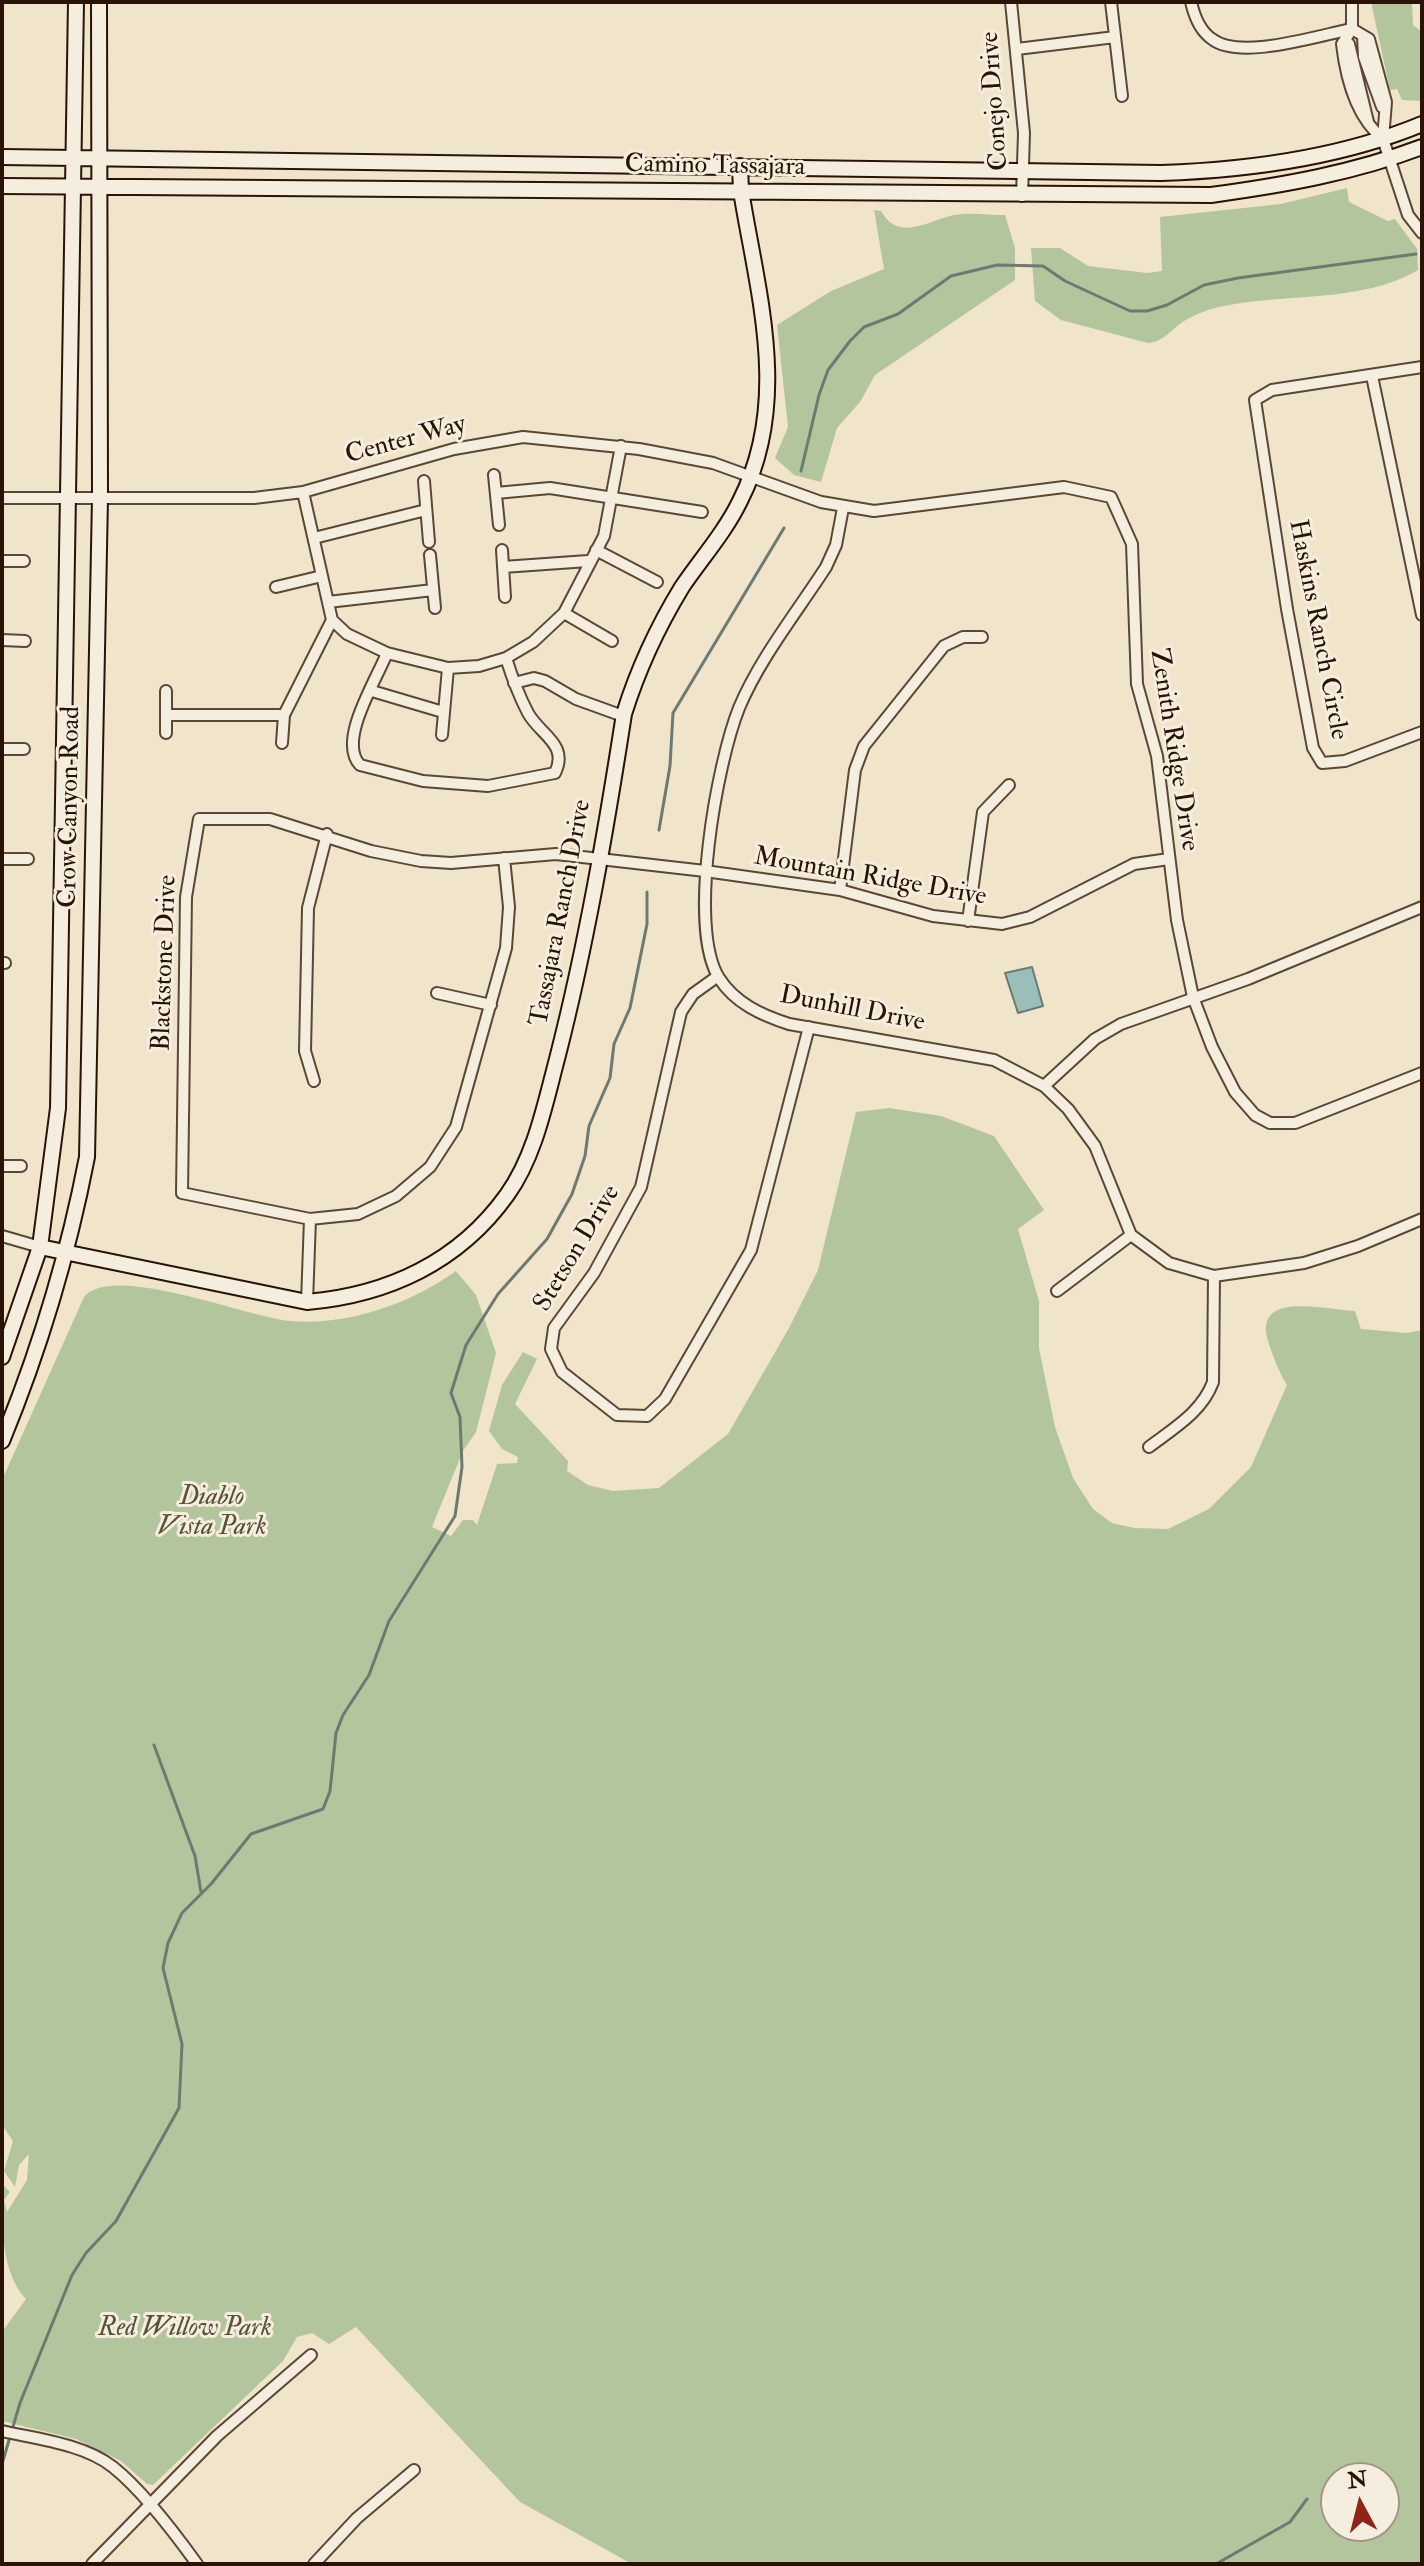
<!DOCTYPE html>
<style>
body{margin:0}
#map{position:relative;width:1424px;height:2566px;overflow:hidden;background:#f0e4ca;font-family:"IM FELL Double Pica",serif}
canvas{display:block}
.frame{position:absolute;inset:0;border:4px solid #281306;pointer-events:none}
.north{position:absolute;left:1320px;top:2462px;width:80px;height:80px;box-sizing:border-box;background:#f5eddd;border:2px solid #a39687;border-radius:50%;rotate:353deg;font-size:22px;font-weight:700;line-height:32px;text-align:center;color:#281306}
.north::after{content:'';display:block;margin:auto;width:28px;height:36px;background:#8f2418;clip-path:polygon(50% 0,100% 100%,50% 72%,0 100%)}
</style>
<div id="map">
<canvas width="1424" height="2566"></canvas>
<div class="frame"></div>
<div class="north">N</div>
</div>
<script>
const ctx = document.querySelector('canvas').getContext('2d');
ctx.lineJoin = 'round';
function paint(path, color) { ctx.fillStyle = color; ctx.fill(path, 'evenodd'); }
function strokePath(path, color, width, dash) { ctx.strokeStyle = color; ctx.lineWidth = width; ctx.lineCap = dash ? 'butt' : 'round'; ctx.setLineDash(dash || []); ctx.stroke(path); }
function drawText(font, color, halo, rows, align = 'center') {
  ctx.font = font + ' "IM FELL Double Pica",serif'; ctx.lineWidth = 6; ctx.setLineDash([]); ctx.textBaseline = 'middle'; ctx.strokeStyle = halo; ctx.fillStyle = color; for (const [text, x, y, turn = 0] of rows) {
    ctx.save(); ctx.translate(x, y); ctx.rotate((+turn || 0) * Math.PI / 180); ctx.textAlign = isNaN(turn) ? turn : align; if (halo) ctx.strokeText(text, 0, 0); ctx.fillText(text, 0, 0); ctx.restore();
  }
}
paint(new Path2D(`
 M1371,2H1412L1413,25L1422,32V101L1402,100L1397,89L1390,90Z
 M1347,188L1349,202L1388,221L1395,219L1417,249L1418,270C1362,303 1288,293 1224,306C1211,308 1196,314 1184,321C1171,329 1164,342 1148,343L1061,320L1035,301L1031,248H1060L1088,266L1147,273L1162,271L1160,217L1281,204Z
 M874,210L881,211C899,243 929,220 954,215C970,212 989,215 1005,215L1015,248V280L875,375L860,402L837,428L821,482L794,475L775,458L788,427L777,325L831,291L884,269Z
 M889,1108L941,1116L994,1136L1044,1210L1018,1229L1039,1301V1348L1055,1427L1073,1478L1093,1509L1112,1523L1134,1528L1168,1529L1209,1509L1251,1467L1287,1385C1279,1372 1274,1359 1269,1344C1250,1290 1323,1309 1355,1311L1361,1329L1406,1333L1422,1330V2564H632L520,2502L356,2327L329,2344L312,2333L297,2337L283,2361L153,2485L147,2484L121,2461L76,2439L2,2421V2332L26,2299C0,2272 2,2221 2,2184L10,2192L4,2200L7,2212L27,2180L29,2154L19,2165L15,2187L4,2171L13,2141L2,2125V1480L84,1297C111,1262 250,1318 290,1321C347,1326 410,1304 456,1271L476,1295L496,1353L476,1432L463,1451L432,1527L451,1536L463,1520H473L477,1525L497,1464L517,1463L518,1457L502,1449L489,1431L502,1385L523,1352L537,1359L515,1404L568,1461L567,1471L588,1485L613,1491L659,1488L728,1434L789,1328L818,1270L856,1112ZM1336,2478H1384V2526H1336Z`), '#b3c59c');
const water = new Path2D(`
 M1032,967L1043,1006L1018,1013L1005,973Z`);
paint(water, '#9abeba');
strokePath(water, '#6c7a72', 2);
strokePath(new Path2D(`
 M801,471L819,395L828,370L850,341L864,327L898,314L951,276L997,265L1043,266L1065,281L1130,311H1147L1167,305L1204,285L1238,278L1416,254
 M659,830L670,766L673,713L784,528
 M154,1745L195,1856L201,1892
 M2,2464L20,2403L72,2275L86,2253L116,2221L179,2108L182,2044L163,1968L168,1943L182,1913L211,1884L251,1834L323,1809L330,1791L336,1733L343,1715L369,1675L389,1621L455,1516L462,1467L460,1417L451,1393L466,1345L498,1294L547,1239L572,1194L585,1156L589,1126L610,1078L614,1044L630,1008L647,924V892
 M1216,2564L1290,2522L1307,2499`), '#6c7a72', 3);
const street = new Path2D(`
 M1011,2L1024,133L1022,196
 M1111,2L1122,96
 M1191,2C1194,15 1200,31 1212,39C1240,61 1320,35 1352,29
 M1352,2V29L1342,44C1346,79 1356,117 1383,139
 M1352,29L1369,39L1386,102L1383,139L1408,215L1422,233
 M1363,36L1364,57L1382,107
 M1345,40L1349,44L1368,122
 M1017,49L1115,37
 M1422,367L1272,390L1255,400L1287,609L1313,748L1322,763L1345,761L1422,732
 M1372,376L1422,615
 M494,475L499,525
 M424,481L429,542
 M303,492L332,620L347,634L387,653L448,668L479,666L506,658L533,642L564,613L604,536L621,446
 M496,493L550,488L702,512
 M2,498H254L303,492L454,449L523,437L639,449L713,463L821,502L874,511L1064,487L1111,497L1132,544L1137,684L1157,756L1177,920L1193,997L1212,1047L1235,1092L1255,1115L1270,1123H1295L1422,1073
 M843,508L836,545L826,567C797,612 760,658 739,708C717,763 687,927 719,978C735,1003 761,1015 789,1024L994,1060L1044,1086
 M314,538L426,510
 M502,550L505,597
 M596,550L657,582
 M430,555L435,608
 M2,561H24
 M503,567L588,561
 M276,587L322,576
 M328,602L433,590
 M564,613L612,641
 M2,640L25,641
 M387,653C376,681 337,741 360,765L423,781L488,786L555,773C569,744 540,735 528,713C519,696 512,677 506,658
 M514,683L534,678L545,681L576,699L623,716
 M372,691L443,712
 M166,715H284L332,620
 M166,733V691
 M442,735L448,668
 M282,743L284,715
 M2,749H24
 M504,858L509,907L506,948L456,1127L430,1167L396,1196L358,1214L310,1219L182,1193L186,897L199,819H270L371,851L421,861L451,863L556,854L705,871L840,890L933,916L1002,924L1030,917L1134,864L1169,859
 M2,859H28
 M840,890L855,770L864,746L944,646L963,637H982
 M1422,907L1248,979L1121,1024L1095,1039L1044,1086L1068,1109L1095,1146L1131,1235L1169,1263L1214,1276L1304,1263L1358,1246L1422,1219
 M968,921L983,812L1009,785
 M2,963H5
 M718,976L693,994L681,1012L641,1187L594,1273L554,1328L551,1349L562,1372L617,1415L647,1416L665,1399L751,1250L809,1027
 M437,993L491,1005
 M314,1081L305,1051L308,908L327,834
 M2,1166H21
 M2,1236L40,1247
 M1057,1291L1131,1235
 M307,1302L310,1219
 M1149,1447C1174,1428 1202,1412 1213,1382L1214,1276
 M2,2431C37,2439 84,2444 113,2467C143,2491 174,2532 197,2564
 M92,2564L217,2436L311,2355
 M314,2564L357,2518L414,2470`);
const secondary = new Path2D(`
 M2,157L1161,173C1250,170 1340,158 1422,124
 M2,186L1211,195C1284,185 1353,173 1422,147
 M40,1247L307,1302C388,1295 459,1262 507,1195C535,1156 545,1104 557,1059C586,946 606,830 624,714C638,669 657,628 682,587C701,559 725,532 740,501C791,401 758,295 741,191L740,166
 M2,1357L40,1247L58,1108L76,2
 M2,1441C40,1349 68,1255 87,1157L100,498L99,2`);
strokePath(street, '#5a4737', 14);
strokePath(secondary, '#281306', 18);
strokePath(street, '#f5eddd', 10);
strokePath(secondary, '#f5eddd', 14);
drawText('26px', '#281306', '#f5eddd', [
 ["Conejo Drive",996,101,-94],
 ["Camino Tassajara",715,167,1],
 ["Center Way",406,441,-15],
 ["Haskins Ranch Circle",1317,630,79],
 ["Zenith Ridge Drive",1173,750,81],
 ["Crow Canyon Road",71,807,-89],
 ["Mountain Ridge Drive",870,878,10],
 ["Tassajara Ranch Drive",562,913,-79],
 ["Blackstone Drive",166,963,-88],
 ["Dunhill Drive",852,1010,11],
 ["Stetson Drive",578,1249,-59]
]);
drawText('italic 26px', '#59513a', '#f5eddd', [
 ["Diablo",212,1498],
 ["Vista Park",212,1528],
 ["Red Willow Park",185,2329]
]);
</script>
